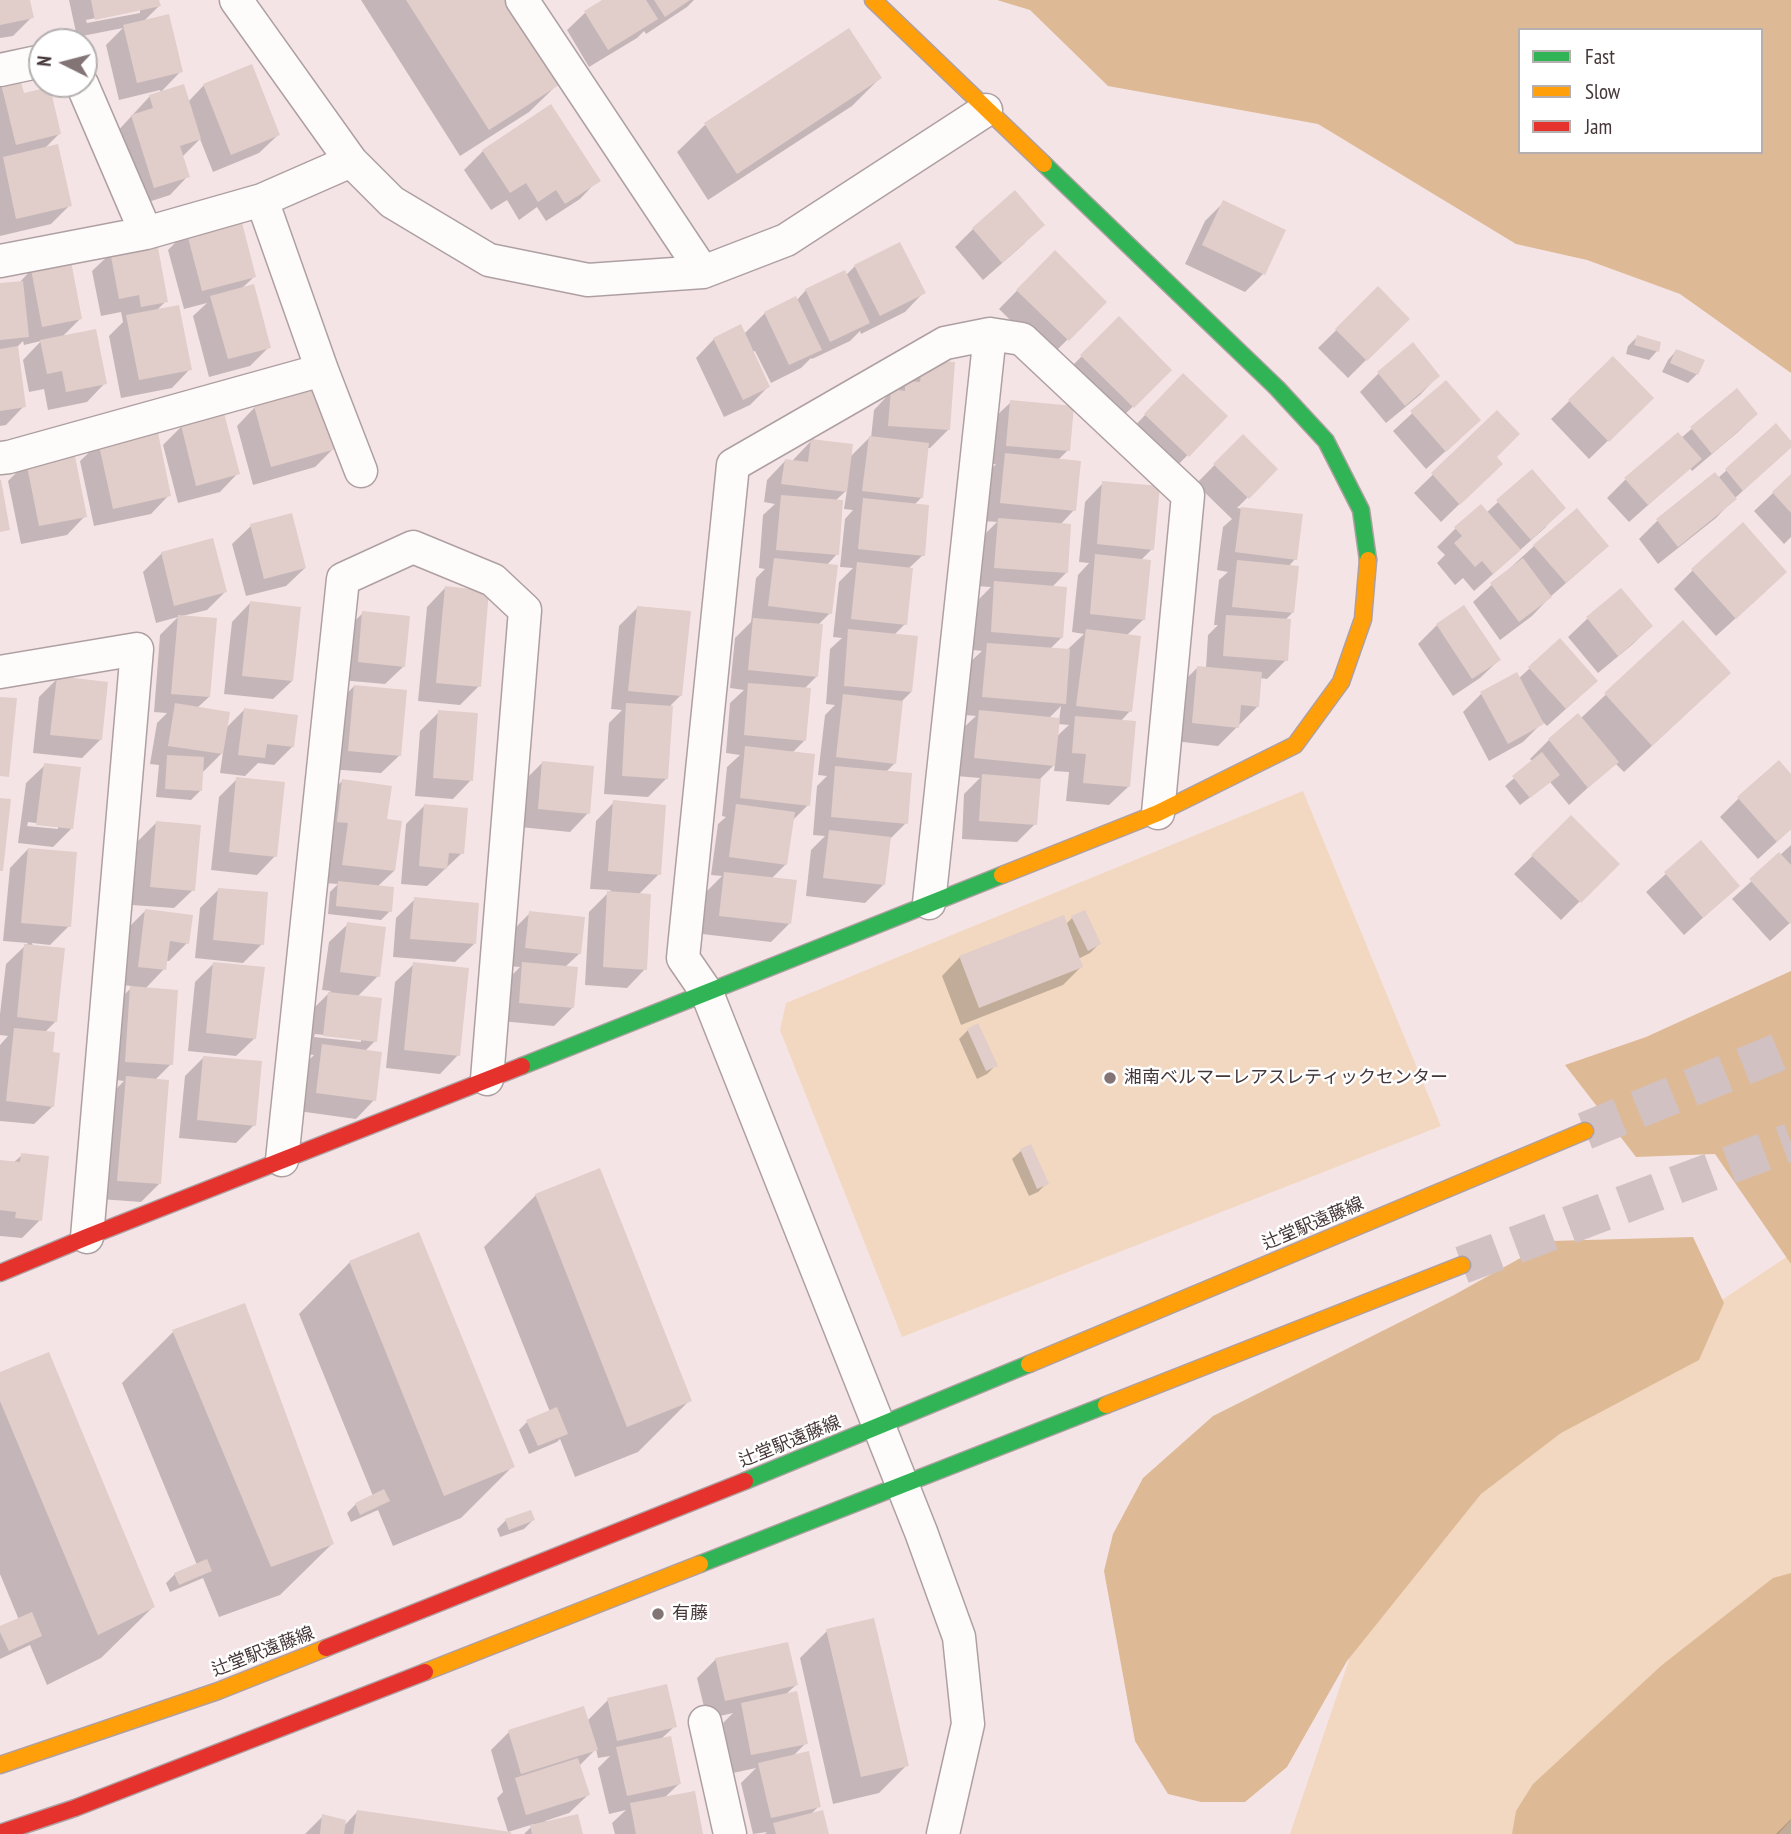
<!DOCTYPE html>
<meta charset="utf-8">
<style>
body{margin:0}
#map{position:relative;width:1791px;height:1834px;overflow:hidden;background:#f5e4e6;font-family:"PT Sans Narrow",sans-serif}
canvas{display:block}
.legend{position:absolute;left:1518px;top:28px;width:245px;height:126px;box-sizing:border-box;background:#fff;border:2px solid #b5afb0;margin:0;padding:9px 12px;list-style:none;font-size:21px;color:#453739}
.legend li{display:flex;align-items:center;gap:14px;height:35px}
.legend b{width:35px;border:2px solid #b5afb0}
.north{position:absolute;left:28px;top:28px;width:70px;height:70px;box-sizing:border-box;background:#fff;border:2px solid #b5afb0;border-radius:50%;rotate:276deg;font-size:19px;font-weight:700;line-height:28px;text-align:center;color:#453739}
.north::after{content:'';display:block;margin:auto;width:24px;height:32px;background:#837476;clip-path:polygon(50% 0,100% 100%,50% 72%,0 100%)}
</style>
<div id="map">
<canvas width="1791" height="1834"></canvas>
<ul class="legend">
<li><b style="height:9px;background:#30b455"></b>Fast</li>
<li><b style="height:9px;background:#ff9f0a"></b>Slow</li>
<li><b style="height:9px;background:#e5322d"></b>Jam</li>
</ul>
<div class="north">N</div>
</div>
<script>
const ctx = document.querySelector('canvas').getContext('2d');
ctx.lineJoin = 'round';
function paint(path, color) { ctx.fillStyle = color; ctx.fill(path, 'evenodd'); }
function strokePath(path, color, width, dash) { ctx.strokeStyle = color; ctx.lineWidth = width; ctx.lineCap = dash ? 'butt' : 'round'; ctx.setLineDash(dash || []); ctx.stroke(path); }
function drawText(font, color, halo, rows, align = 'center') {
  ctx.font = font + ' "PT Sans Narrow","Noto Sans JP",sans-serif'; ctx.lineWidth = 5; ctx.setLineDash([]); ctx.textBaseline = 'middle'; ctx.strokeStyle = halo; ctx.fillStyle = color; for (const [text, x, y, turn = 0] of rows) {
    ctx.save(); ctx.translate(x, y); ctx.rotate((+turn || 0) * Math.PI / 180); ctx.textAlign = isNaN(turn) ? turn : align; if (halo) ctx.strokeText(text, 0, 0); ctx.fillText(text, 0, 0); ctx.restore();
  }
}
paint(new Path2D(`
 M1303,791L1441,1126L902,1337L780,1030L786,1003Z
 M1791,1254V1834H1290L1398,1515Z`), '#f2d8c0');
paint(new Path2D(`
 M997,0H1791V373L1680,294L1587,260L1516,244L1318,124L1108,86L1030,10ZM1520,30H1761V152H1520Z
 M1791,971V1264L1715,1154L1636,1157L1565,1065L1646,1037Z
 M1693,1237L1724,1303L1699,1360L1561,1433L1481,1494L1347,1661L1287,1767L1245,1802H1201L1168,1794L1135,1741L1104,1571L1113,1534L1143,1478L1213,1416L1454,1295L1551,1241Z
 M1791,1573V1820L1778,1834H1512L1516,1811L1533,1784L1662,1665L1773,1578Z`), '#ddba95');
paint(new Path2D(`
 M0,0H28L32,17L13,36L0,38Z
 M69,0H158L159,6L143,22L181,71L161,92L160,90L119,100L106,45L123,28L77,37ZM140,9V13L87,23L86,20Z
 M361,0H503L557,85L529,112L460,156Z
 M605,0H694L687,7L646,34L644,31L637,38L589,67L567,30L586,12Z
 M880,78L852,106L708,200L677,152L705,125Z
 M0,83L23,95L59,134L44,149L70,205L51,224L0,236Z
 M204,85L278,135L259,153L213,172L200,139L182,157L188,176L170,195L136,206L114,135L150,96L188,102Z
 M551,107L598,180L580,199L546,221L537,207L519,220L507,200L491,210L464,170L483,151Z
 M1224,202L1263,274L1245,292L1185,264L1205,221Z
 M973,229L1025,243L983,280L955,247Z
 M187,231L254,277L241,289L269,347L250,366L209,377L193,316L207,303L184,309L168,250Z
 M1055,252L1105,302L1049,358L999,309Z
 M111,253L166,301L155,312L190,369L172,388L121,398L109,336L123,322L121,312L101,316L92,271Z
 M855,266L923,293L905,312L861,334L860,331L850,341L812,359L811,358L801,368L771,383L755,351L752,352L768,387L750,405L724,417L696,358L714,339L744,334L765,313L795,298L796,301L806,290L846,275Z
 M31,270L80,319L62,337L105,383L87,402L48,410L44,389L29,392L23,360L41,341L24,345L23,341L17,347L24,406L6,425L0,426V285L19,283Z
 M1378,289L1407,319L1348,378L1318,348Z
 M1119,319L1170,370L1114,425L1063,375Z
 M1637,337L1657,351L1649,360L1626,354L1628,346Z
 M1676,351L1697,374L1688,383L1662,372L1668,360Z
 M1613,358L1652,398L1589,459L1551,419Z
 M923,362L948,430L930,448H927L921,498L914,505L923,555L908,569L905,624L894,635L911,692L902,701L894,764L886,772L906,823L889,840L884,884L865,903L806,896L811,850L825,836L813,835L817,786L827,776L818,775L825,715L835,705L826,704L830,649L842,638L833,637L839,582L853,568L840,567L845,519L853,510L844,509L847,490L835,501L837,554L826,566L830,613L818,625L817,676L804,689L805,740L792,753L808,805L792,821L786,864L771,879L789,924L771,942L702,934L706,892L722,876L711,875L718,824L726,817L722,816L727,767L740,755L726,753L730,703L744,690L730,688L735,638L751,622L756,578L765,569L759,568L763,515L775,504L764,502L767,480L785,461L793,462V460L811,441L850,457L869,438H871L874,410L892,391L897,392Z
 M1379,373L1438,376L1420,395L1386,423L1360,392Z
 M1446,382L1460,438L1426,469L1393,431Z
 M1737,390L1756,414L1738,432L1692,471L1690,468L1629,522L1607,498L1625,480L1681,438Z
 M1165,394L1226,416L1169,474L1127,434Z
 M1011,402L1068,450L1058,460L1074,510L1060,525L1066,573L1052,587L1062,637L1050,649L1067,650L1084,634L1072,632L1078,575L1089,563L1079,562L1085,502L1103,483L1152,549L1141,560L1144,619L1126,636L1130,711L1120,722L1128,787L1109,805L1066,801L1069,772L1054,771L1055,764L1039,780L1035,824L1017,842L962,839L964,794L980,778L956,776L961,730L976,716L965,715L969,663L982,651L973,650L976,602L991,587L976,586L980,539L997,522L983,521L988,473L996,464H989L992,420ZM1061,706L1059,720L1048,719ZM1058,724L1069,725L1056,737Z
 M255,407L334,448L315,467L253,485L237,426Z
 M1497,412L1495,457L1482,482L1441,522L1414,493Z
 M182,426L238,473L220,492L178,503L163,445Z
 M1776,426L1791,443V446L1734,499L1716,518L1658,564L1639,539L1657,521L1715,474L1718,478Z
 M1243,436L1276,469L1237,508L1301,516L1295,559L1288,567L1292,613L1285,620L1286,660L1267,679L1260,678L1258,706L1218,746L1174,741L1179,686L1198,667L1206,668L1208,635L1218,625H1214L1219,580L1228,572L1217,570L1223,527L1232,519L1196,484Z
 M99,443L169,495L151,514L94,526L80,461Z
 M26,463L85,516L67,535L21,544L8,481Z
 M1532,471L1546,527L1474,591L1463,578L1455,585L1437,563L1445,555L1437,547L1456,528L1486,513Z
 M1791,476V537L1784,544L1754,511Z
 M251,526L305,568L286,586L246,596L232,544Z
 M1607,545L1588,564L1550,597L1532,616L1500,640L1473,602L1534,546Z
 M162,553L225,592L207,610L182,616L209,697L197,708L225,729L244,710L293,746L274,765L258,763L245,776L220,773L223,752L203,772L200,791L191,800L156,797L159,765L150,764L157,723L167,713L154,712L160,635L178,617L156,623L143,572Z
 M1693,570L1766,591L1716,636L1674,589Z
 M445,588L479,686L460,705L418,701L427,607Z
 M1621,590L1651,626L1633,644L1598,673L1568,637L1587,619Z
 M250,603L292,681L273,699L224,694L232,622Z
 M1464,607L1499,660L1480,678L1453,696L1418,644L1437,625Z
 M637,608L681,695L671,705L667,778L648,797L604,794L609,723L622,710L611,709L619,626Z
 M363,613L404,666L385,684L340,680L344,631Z
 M1683,622L1701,700L1624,772L1615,763L1569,805L1550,782L1520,805L1505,786L1533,762L1530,759L1549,740L1578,715L1581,718Z
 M1530,668L1577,699L1547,726L1543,722L1523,742L1489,761L1463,712L1482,693L1518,679Z
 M58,678L101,739L82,758L33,753L39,697Z
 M354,686L400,755L381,773L330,769L336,705Z
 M439,712L471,780L453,799L415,796L420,731Z
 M543,762L588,813L570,832L520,827L524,781Z
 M45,765L71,829L53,847L18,843L26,783ZM28,822L58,826V829L27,826Z
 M1791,777V829L1758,859L1720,817L1739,798Z
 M237,779L275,856L257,875L211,870L219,797Z
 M342,781L385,821L394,871L377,887L390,911L381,920L328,914L330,892L338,884L324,883V800Z
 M614,802L659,874L638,895L645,969L627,988L585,985L589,912L611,890L590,889L596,821Z
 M424,806L462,853L427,886L401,884L406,824Z
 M1571,818L1617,864L1561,920L1514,874Z
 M157,822L193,890L174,908L132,905L138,841Z
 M1701,842L1738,886L1684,935L1646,892Z
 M1791,845V922L1770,941L1732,899Z
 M28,849L69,926L50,945L32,943L56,1021L44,1033L53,1106L34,1124L0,1121V1045L8,1036L0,1035V1014L6,964L28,943L3,941L10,868Z
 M218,890L262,944L243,963L195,958L200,908Z
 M415,899L474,944L455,962L393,957L396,918Z
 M145,911L187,943L169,961H166L164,969L145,989L171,1064L155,1080L159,1184L141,1202L100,1199L108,1097L124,1081L108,1079L113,1006L133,986L120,985L127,929Z
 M530,913L580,953L565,967L573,1007L554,1026L501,1021L505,982L520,967L508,966L511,932Z
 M1072,918L1099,944L1090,953L1078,959L1081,967L1063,985L961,1025L942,976L960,957L1065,925Z
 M348,924L378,976L357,997L375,1041L365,1051L374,1100L356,1119L298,1111L305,1064L314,1055L306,1054L310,1012L331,991L322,990L329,942ZM315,1034L361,1039V1042L314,1037Z
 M214,963L255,1038L236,1056L188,1051L195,982Z
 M414,964L458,1055L440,1074L386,1068L395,982Z
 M968,1030L996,1065L987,1074L977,1079L959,1039Z
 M204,1057L254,1125L236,1143L179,1138L185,1076Z
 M1021,1151L1047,1183L1038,1192L1029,1196L1012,1159Z
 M22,1155L40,1220L22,1238L0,1236V1162L13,1163Z
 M536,1195L690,1400L638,1452L575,1477L560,1439L557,1442L529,1454L519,1430L527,1422L550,1412L484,1247Z
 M350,1262L513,1466L461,1518L393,1546L378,1510L351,1522L347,1513L356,1504L373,1496L299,1314Z
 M173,1332L332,1544L280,1595L219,1617L203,1578L170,1592L166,1583L175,1574L197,1565L122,1383Z
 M0,1374L153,1607L101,1658L47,1685L30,1645L0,1659V1628L19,1620L0,1574Z
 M506,1520H533L524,1529L500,1537L497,1529Z
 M827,1631L907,1765L879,1793L833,1804L800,1658Z
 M716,1659L796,1685L785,1695L806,1743L792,1757L819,1806L810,1815L828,1834H765L767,1832L753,1834L741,1783L756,1768L733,1773L723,1723L733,1713L707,1719L697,1678Z
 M608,1700L675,1726L661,1739L679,1784L664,1798L701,1834H615L612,1823L626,1810L609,1814L598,1768L610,1756L598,1758L596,1749L579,1766L588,1795L569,1813L545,1821L546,1824L581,1834H524L534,1824L508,1832L497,1798L503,1792L491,1750L509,1732L587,1721Z
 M357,1812L510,1834H305L323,1816L343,1827Z
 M1791,1819V1834H1776Z`), '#0003');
paint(new Path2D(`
 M0,0H30L34,18L0,25Z
 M91,0H159L161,6L95,20Z
 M406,0H505L559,85L489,130Z
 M602,0H646L658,19L608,50L584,11Z
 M654,0H690L665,17Z
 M169,14L183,72L137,83L123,25Z
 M849,28L882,78L737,174L704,123Z
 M252,64L280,135L231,155L203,84Z
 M19,75L24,93L50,87L61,134L16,145L0,80Z
 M184,84L201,139L180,146L190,177L154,188L131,115L153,108L149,95Z
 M551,104L601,181L565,204L556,190L538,202L526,183L510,193L482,150Z
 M58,144L72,206L16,219L3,157Z
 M1015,190L1045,225L1002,263L972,228Z
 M1223,200L1286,230L1265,275L1202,245Z
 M240,215L256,277L202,291L186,230Z
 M157,242L168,302L141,307L139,295L119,299L110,251Z
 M900,242L926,293L880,316L854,265Z
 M1055,250L1107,302L1069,341L1016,290Z
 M71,261L82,319L42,327L31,269Z
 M845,270L870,323L830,342L805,289Z
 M23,281L29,337L0,340V283Z
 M254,284L271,348L228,359L210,296Z
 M1378,286L1410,319L1367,361L1335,329Z
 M796,296L822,350L789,365L764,312Z
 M179,305L192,370L139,380L126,315Z
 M1119,316L1172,370L1134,408L1080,355Z
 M741,324L770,387L743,400L713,338Z
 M96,329L107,384L66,392L62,371L47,374L40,340Z
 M1637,335L1661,342L1659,352L1634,345Z
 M1413,342L1440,376L1405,406L1377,372Z
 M18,346L26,407L0,411V349Z
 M1676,349L1705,360L1698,375L1670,363Z
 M1613,356L1654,398L1609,442L1568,400Z
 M923,360L955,362L950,430L888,426L891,389L905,391V381L920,382Z
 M1183,373L1228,416L1189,457L1144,414Z
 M1446,380L1481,420L1446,452L1410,411Z
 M319,388L336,449L271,467L254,406Z
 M1737,388L1758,414L1712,454L1690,427Z
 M1010,400L1074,406L1070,451L1006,446Z
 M1497,410L1520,434L1497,457L1503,464L1460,505L1431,473Z
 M224,413L240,474L196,486L181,425Z
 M1776,423L1791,441V448L1743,491L1725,469Z
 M157,428L171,496L113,509L98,441Z
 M1678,432L1702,459L1648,505L1624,478Z
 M1243,434L1278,469L1249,499L1213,464Z
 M869,436L929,443L923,498L862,491Z
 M811,439L853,444L847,492L781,484L785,459L808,462Z
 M74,451L87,517L39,526L26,461Z
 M1005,453L1081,461L1076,511L1000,503Z
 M1532,469L1566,508L1531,540L1496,500Z
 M1715,472L1737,499L1678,547L1656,519Z
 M1791,474V513L1772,492Z
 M0,480H1L10,530L0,532Z
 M1102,481L1160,486L1154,550L1097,544Z
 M781,495L843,500L839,555L776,550Z
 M863,498L929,505L925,556L858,549Z
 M1481,504L1521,550L1493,574L1482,561L1475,567L1454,543L1462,536L1454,527Z
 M1241,507L1303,514L1297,560L1235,552Z
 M1577,508L1609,546L1566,583L1533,545Z
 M292,513L306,568L264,579L250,524Z
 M998,518L1071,524L1068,573L994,568Z
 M1743,522L1787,572L1736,619L1691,569Z
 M213,538L227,592L174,606L161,552Z
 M1095,554L1151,560L1145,620L1090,614Z
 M774,558L838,565L832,614L768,606Z
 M1523,558L1552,597L1519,622L1490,583Z
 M1237,560L1299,566L1294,613L1232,607Z
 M857,562L913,568L907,625L851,619Z
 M994,581L1067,587L1063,638L991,632Z
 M445,586L489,591L481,687L436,683Z
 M1621,588L1653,626L1618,656L1586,617Z
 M250,601L301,607L293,681L242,676Z
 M1464,605L1501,660L1472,679L1436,624Z
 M637,606L691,611L682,696L628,691Z
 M362,611L410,616L405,667L358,662Z
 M178,615L217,618L210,697L171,694Z
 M1226,615L1291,619L1288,661L1223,656Z
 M753,618L823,624L818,677L748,670Z
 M1683,620L1731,673L1652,746L1604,693Z
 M848,629L918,636L912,692L844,686Z
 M1086,629L1141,636L1132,712L1076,706Z
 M1560,638L1598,681L1566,709L1528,667Z
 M987,643L1070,649L1066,704L982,697Z
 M1197,666L1262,672L1259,707L1241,705L1239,728L1192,723Z
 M1517,672L1544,724L1508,744L1480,692Z
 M57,676L108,682L102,740L50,735Z
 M748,683L811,688L806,741L744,735Z
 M354,685L407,690L401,756L348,751Z
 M843,694L903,701L896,764L836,757Z
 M0,697L17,698L9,777L0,776Z
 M175,703L230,712L223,754L168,746Z
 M626,703L673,706L668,779L622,776Z
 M244,708L298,715L294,747L267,744L265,758L238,755Z
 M438,710L478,713L473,781L433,778Z
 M979,710L1060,718L1055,766L974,758Z
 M1578,713L1619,762L1588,788L1548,739Z
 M1075,716L1136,721L1130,787L1083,783L1086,754L1072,753Z
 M745,746L815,754L810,806L740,798Z
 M1542,752L1560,775L1530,798L1512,776Z
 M167,755L204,757L202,791L165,789Z
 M1779,760L1791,774V829L1777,842L1737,797Z
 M542,761L594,766L590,814L538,809Z
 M44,763L81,767L73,829L36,825Z
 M835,766L912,773L908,824L831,817Z
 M982,774L1041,779L1037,825L979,821Z
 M236,777L285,782L277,857L229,852Z
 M342,779L392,786L387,819L402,821L395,871L342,865L348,823L337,822Z
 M0,798L11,799L3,871H0Z
 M613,800L666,805L661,875L608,871Z
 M424,804L468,808L464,854L449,853L447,869L419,866Z
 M736,804L795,812L787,865L729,857Z
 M1571,815L1620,864L1581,903L1531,855Z
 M156,821L201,825L195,891L150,887Z
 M829,830L891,837L885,885L823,878Z
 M1701,840L1740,886L1703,918L1664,872Z
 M28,848L77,852L71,927L21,923Z
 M1779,852L1791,865V923L1790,924L1749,879Z
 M724,872L797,880L791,924L719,916Z
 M338,881L394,887L392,912L336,906Z
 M218,888L268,892L264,945L213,940Z
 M607,891L651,894L647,970L603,967Z
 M414,897L479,903L476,944L410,939Z
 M145,909L193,915L189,944L170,941L166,970L138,967Z
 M1085,910L1101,944L1088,951L1071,916Z
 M529,911L585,917L581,954L525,948Z
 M1064,915L1083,967L979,1008L959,956Z
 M347,922L386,927L380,977L340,972Z
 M24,944L65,948L57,1022L17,1017Z
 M213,962L265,967L256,1039L206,1033Z
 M413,962L469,968L460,1056L404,1050Z
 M522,962L578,967L574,1008L519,1003Z
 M130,986L178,990L173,1065L125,1062Z
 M328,992L382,998L377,1042L323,1036Z
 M978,1023L998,1066L986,1071L967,1029Z
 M14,1028L55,1032L53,1052L60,1053L54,1107L6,1101Z
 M322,1044L382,1052L376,1101L316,1093Z
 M203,1056L262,1061L256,1126L197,1120Z
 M126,1076L169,1080L161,1184L117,1181Z
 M1031,1144L1049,1184L1037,1189L1020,1149Z
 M21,1153L49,1156L42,1221L15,1218L16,1212L0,1210V1160L20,1162Z
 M600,1168L692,1401L627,1427L535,1194Z
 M419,1232L515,1467L444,1496L349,1261Z
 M245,1303L334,1544L271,1567L172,1330Z
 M49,1352L155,1607L98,1635L0,1401V1372Z
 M557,1407L568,1434L538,1446L526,1420Z
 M384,1489L390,1501L360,1515L355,1503Z
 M531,1510L535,1520L509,1530L505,1519Z
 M207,1559L212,1571L179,1585L174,1573Z
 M32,1612L42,1636L9,1651L0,1632V1626Z
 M874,1618L909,1766L861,1777L826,1629Z
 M788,1642L798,1685L725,1701L715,1658Z
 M667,1684L677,1727L617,1741L607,1698Z
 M797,1691L808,1744L751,1755L741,1703Z
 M584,1706L598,1750L521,1774L508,1730Z
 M671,1736L681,1784L627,1796L616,1747Z
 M809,1751L821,1807L771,1818L758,1763Z
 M578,1758L590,1795L526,1815L515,1778Z
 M695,1791L703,1834H636L630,1803Z
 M357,1810L511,1832V1834H353Z
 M823,1810L829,1834H776L773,1823Z
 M322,1814L346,1820L344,1834H320Z
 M578,1814L583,1834H532L530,1825Z`), '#e1cdc9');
strokePath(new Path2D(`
 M1585,1131L1791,1047
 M1462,1265L1791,1142`), '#d2c1c3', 38, [38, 19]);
const street = new Path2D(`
 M236,0L351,161L392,202L489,260L588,280L703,272L786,240L986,110
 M522,0L703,272
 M0,70L42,61
 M82,84L146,233
 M262,200L322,370L361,471
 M0,261L146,233L262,200L351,161
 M0,458L9,457L322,370
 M0,672L137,649L87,1237
 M929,903L990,334
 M282,1160L343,579L413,547L493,580L525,610L487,1079
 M705,1722L730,1834
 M943,1834L968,1724L959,1637L921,1532L707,993L683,958L733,465L945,343L990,334L1022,339L1188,495L1158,813`);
const fast = new Path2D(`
 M1044,164L1277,388L1326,441L1361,510L1368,560
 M522,1066L1002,875
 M745,1481L1029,1364
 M700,1564C835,1510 971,1459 1106,1405`);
const slow = new Path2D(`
 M873,0L1044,164
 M1002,875L1158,813L1295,745L1341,682L1363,619L1368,560
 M1029,1364L1585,1131
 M1106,1405L1462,1265
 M425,1672L700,1564
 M0,1765L218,1691L326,1648`);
const jam = new Path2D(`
 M0,1273L87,1237L522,1066
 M326,1648L745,1481
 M0,1833L75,1808L425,1672`);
strokePath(street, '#aea0a2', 35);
strokePath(fast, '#aea0a2', 19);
strokePath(slow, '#aea0a2', 19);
strokePath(jam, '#aea0a2', 19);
strokePath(street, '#fefbfb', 32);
strokePath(fast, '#30b455', 16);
strokePath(slow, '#ff9f0a', 16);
strokePath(jam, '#e5322d', 16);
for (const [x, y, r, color] of [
 [1110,1078,7,"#837476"],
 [658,1614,7,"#837476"]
]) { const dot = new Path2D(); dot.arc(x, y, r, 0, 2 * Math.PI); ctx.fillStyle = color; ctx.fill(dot); strokePath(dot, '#fff', 2.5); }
drawText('18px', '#453739', '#fff', [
 ["湘南ベルマーレアスレティックセンター",1124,1078],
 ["有藤",672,1614]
], 'left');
drawText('18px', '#453739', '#fff', [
 ["辻堂駅遠藤線",1313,1224,-23],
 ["辻堂駅遠藤線",790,1442,-22],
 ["辻堂駅遠藤線",263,1652,-21]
]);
</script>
